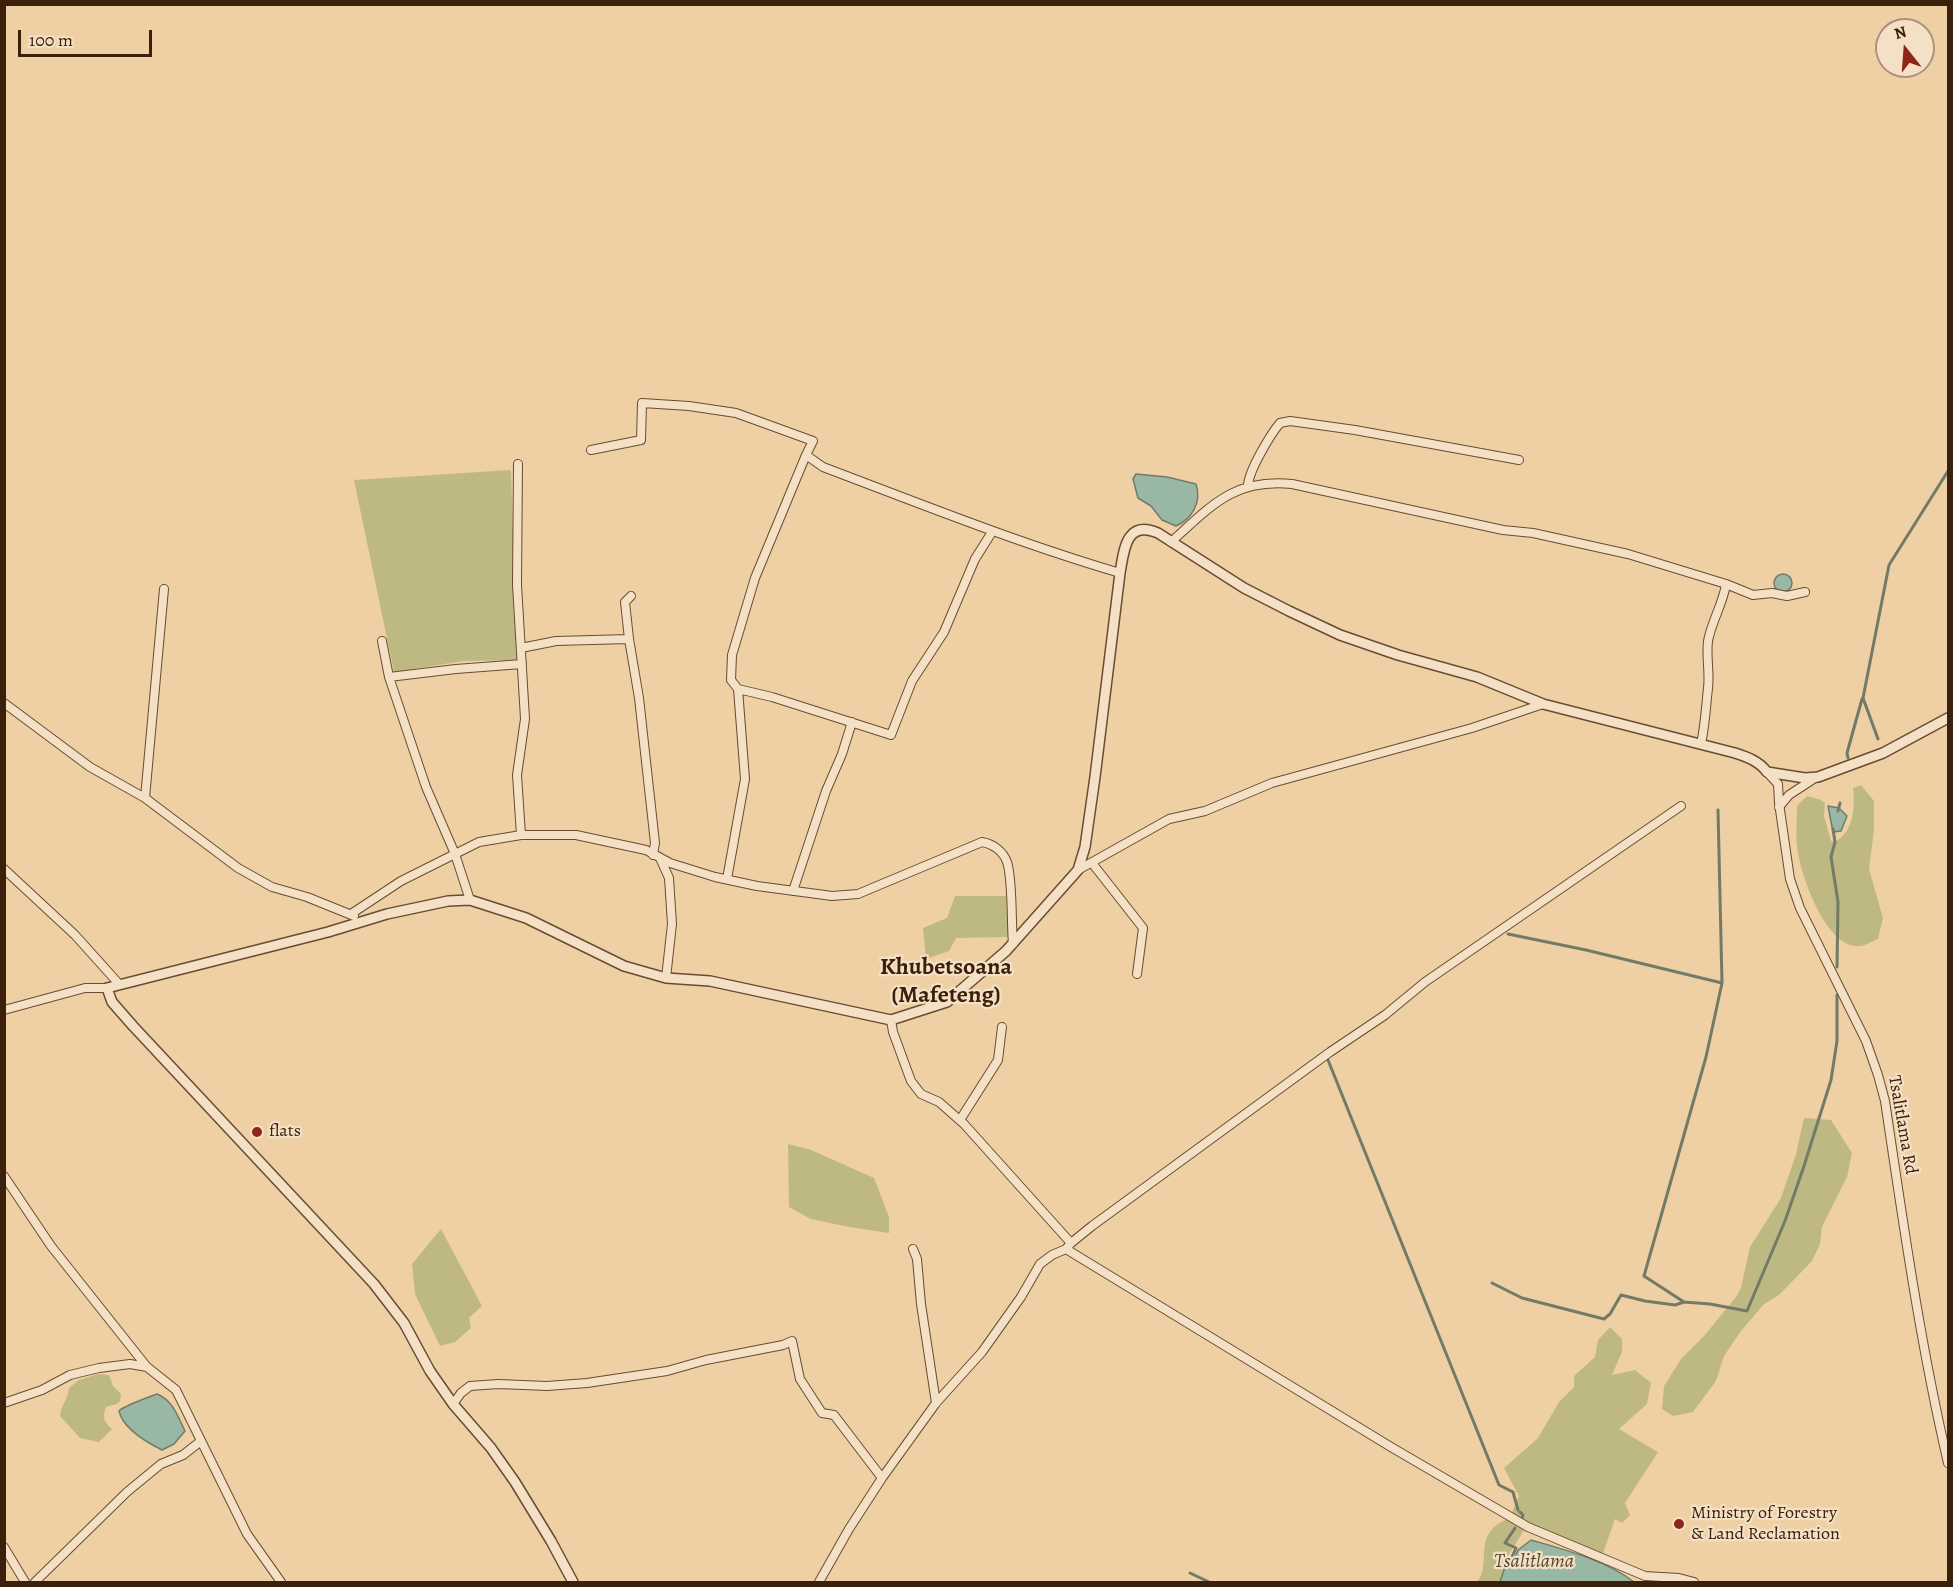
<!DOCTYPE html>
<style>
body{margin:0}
#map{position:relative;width:1953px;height:1587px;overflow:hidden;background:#eed0a4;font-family:Alegreya,serif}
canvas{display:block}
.frame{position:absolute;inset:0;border:6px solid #3b200b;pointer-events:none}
.north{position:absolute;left:1875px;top:18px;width:60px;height:60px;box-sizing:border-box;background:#f4e0c4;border:2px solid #aa937a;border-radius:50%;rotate:343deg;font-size:16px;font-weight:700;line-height:24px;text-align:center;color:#3b200b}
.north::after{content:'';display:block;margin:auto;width:21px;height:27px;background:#8f2418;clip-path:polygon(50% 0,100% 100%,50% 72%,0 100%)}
.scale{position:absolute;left:18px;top:30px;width:134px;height:27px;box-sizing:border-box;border:3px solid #3b200b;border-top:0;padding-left:8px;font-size:18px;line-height:21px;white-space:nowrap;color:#3b200b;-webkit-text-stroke:4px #f4e0c4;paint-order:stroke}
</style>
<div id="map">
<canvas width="1953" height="1587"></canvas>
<div class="frame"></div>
<div class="north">N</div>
<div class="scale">100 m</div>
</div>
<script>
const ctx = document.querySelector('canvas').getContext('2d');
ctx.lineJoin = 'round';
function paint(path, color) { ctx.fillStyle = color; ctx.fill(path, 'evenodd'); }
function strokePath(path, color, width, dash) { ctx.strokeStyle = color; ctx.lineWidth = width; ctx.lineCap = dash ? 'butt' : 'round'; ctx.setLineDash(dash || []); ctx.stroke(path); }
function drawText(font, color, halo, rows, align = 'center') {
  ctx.font = font + ' Alegreya,serif'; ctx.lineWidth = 4.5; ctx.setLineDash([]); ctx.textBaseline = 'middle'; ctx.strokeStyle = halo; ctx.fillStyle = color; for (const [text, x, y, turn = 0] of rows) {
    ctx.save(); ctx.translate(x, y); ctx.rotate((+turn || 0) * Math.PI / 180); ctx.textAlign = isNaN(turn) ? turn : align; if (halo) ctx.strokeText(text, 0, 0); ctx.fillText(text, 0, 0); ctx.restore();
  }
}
paint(new Path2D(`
 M511,470L517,660L463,661L394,672L354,480Z
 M1861,785L1874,801V830L1869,869L1883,918L1878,939C1872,941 1864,947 1857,946C1826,946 1802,878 1798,853C1795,838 1797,821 1797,806L1807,796L1821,800L1825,803L1824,816L1831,841L1835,842C1854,831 1855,808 1853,788Z
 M955,896H1006L1009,937L956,938L949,951L926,959L923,928L947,918Z
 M1804,1118L1831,1120L1852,1153L1847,1177L1822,1227L1820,1244L1812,1261L1779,1295L1764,1304L1741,1331L1724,1356L1716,1381L1693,1412L1673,1416L1662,1409L1664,1386L1681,1359L1704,1336L1736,1297L1741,1288L1750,1247L1781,1198L1796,1154Z
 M788,1144L811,1150L874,1178L889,1217V1233L849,1227L811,1219L789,1207Z
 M441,1229L482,1306L469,1318L471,1328L455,1342L440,1346L415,1294L412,1264Z
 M1610,1327L1622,1339V1352L1612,1375L1635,1370L1651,1383L1647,1404L1619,1429L1658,1452L1625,1503L1630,1515L1622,1523L1615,1519L1603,1553L1527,1525L1508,1556L1500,1582H1477C1493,1563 1470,1533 1510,1518L1519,1496L1504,1468L1538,1438L1559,1402L1574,1387V1376L1595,1357L1598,1340Z
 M98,1374L109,1375L113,1386L121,1394L120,1401L117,1404L106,1407C102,1418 104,1422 112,1429L99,1442L80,1438L60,1416C61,1405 68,1399 69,1388L79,1380Z`), '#beb982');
const water = new Path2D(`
 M1136,474L1167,477L1196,484C1202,502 1192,519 1176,526L1162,520L1151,506L1138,498L1133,479Z
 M1774 583a9 9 0 1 1 18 0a9 9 0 1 1-18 0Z
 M1828,806L1839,808L1847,816L1841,831L1833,832Z
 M157,1394C173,1400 178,1417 185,1431L174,1444L162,1450C146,1442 123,1429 119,1411C122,1407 151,1396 157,1394Z
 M1531,1540C1566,1550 1605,1560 1634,1582H1500L1507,1561L1513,1562L1518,1550Z`);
paint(water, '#99b7a5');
strokePath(water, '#737b67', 1.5);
strokePath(new Path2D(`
 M1878,739L1863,698L1889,565L1948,471
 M1848,758L1847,753L1862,699
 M1838,811L1840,803
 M1833,829L1835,842L1831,857L1838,902L1837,967
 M1508,934L1586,950L1722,983
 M1328,1060L1499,1485L1513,1492L1518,1510
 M1492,1283L1522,1298L1604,1319L1610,1314L1621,1295L1645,1301L1675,1305L1684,1302L1710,1304L1747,1311L1785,1221L1804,1166L1831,1080L1837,1041V995
 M1684,1302L1644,1276L1706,1057L1722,983L1718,810
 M1520,1512L1523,1515L1522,1518
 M1513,1562L1512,1557L1516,1548L1505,1543L1515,1528
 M1190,1573L1209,1582`), '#737b67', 3);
const minor = new Path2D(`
 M591,450L641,440L642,403L689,406L736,413L813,441L806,455L755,578L732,655L731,680L738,689L745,779L727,879
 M806,455L823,467C921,504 1018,543 1120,573
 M518,464L517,585L525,719L517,775L521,835
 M1248,486C1248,472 1270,435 1280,423L1290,421L1355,430L1519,460
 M1171,542C1211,506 1234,478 1292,484L1503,530L1533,533L1628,554L1726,584L1753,595L1772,593L1787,596L1805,592
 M631,596L625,602L629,639L639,698L655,843L653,855
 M382,641L389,677L426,787L455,854L470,900
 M521,648L556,641L629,639
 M389,677L456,669L522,664
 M738,689L772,697L891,735L912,681L944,632L975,559L992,532
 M4,703L90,767L145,798L238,868L272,887L307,897L354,916
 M1701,744C1705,726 1706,706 1708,688C1710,673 1706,657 1708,641C1712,620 1723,604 1726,584
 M1767,772L1778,784L1779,803L1790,879L1800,908L1866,1041L1878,1075L1885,1101C1903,1222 1920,1343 1948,1463
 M145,798L164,589
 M1779,807L1789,795L1815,778
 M660,858L669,878L672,924L666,978
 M1092,863L1143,928L1137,974
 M4,869L75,935L119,984
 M1078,870L1169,819L1205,811L1272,783L1472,728L1543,704
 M793,891L826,791L842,754L852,722
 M351,914L401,881L479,842L521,835H576L646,850L670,863L715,877L757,886L832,896L858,894L982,842C993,844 1003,851 1007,862C1013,880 1011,922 1013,944
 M4,1010L85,988H107
 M891,1020L893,1032L911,1081L921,1094L939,1102L964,1124L1071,1243
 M960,1120L998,1060L1002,1027
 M4,1176L51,1246L147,1367L176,1390L247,1534L281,1582
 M913,1249L917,1259L921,1304L936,1403
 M1066,1249L1391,1447L1528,1527L1645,1576L1679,1578L1694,1582
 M4,1403L42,1390L70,1375L99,1368L130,1364L147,1367
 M453,1404L461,1393L470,1386L498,1384L547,1386L587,1383L667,1371L706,1360L783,1345L792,1341L800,1379L822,1413L834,1415L882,1478
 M4,1547L25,1582
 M35,1582L127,1492L161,1464L183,1455L201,1441
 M819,1582L849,1529L882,1478L936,1403L982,1352L1021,1297L1040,1264L1052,1255L1066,1249L1071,1243L1092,1226L1330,1052L1385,1015L1425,982L1681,806`);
const tertiary = new Path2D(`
 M573,1582L551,1541L515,1482L491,1448L453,1404L430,1371L404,1323L374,1284L133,1026L112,1002L107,988L328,932L387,914L448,901L470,900L526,918L624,966L666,978L710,981L891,1020L947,1002L1006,951L1078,870L1085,847L1095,777L1120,573C1124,550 1126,519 1158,533L1244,588L1289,611L1340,635L1398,655L1477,677L1543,704L1735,753C1747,757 1759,761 1767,772L1805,778L1818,777L1883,753L1948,718`);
strokePath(minor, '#684c31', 10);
strokePath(tertiary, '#684c31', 12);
strokePath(minor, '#f4e0c4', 8);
strokePath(tertiary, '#f4e0c4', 9);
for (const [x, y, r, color] of [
 [257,1132,6,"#8f2418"],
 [1679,1524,6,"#8f2418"]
]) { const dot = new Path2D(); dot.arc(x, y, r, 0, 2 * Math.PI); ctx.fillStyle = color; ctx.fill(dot); strokePath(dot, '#f4e0c4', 2); }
drawText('18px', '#3b200b', '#f4e0c4', [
 ["Tsalitlama Rd",1902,1125,80]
]);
drawText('18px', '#3b200b', '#f4e0c4', [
 ["flats",269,1132],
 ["Ministry of Forestry",1691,1514],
 ["& Land Reclamation",1691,1535]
], 'left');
drawText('italic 20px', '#524632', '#f4e0c4', [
 ["Tsalitlama",1534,1562]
]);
drawText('bold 24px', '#3b200b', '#f4e0c4', [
 ["Khubetsoana",946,968],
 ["(Mafeteng)",946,996]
]);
</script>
